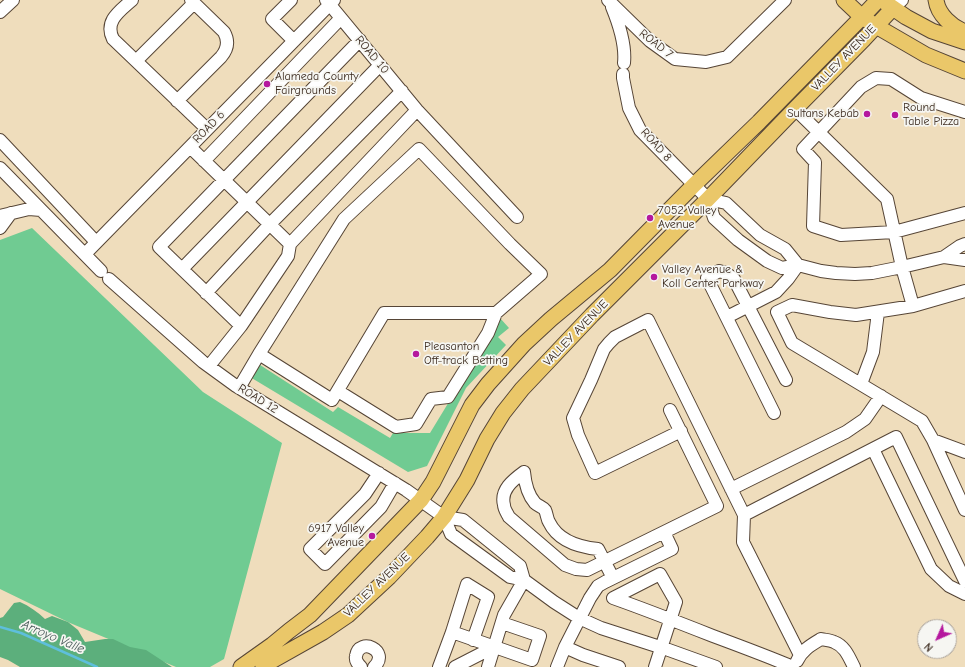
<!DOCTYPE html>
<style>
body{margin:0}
#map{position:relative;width:965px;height:667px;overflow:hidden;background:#efddbc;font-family:"Comic Neue",sans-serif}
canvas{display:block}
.north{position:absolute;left:917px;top:619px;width:40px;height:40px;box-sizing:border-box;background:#f6f6f2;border:1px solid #aba49d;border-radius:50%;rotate:225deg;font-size:11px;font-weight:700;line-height:16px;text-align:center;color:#3b2a1e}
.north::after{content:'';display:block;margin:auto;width:14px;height:18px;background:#b5179e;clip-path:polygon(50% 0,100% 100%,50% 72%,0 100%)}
</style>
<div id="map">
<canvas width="965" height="667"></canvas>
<div class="north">N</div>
</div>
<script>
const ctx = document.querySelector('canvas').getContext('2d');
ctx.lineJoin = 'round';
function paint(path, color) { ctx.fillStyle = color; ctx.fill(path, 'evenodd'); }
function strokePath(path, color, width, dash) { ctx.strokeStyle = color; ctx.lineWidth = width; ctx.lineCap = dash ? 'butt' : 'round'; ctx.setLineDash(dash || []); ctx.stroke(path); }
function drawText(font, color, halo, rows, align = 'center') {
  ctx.font = font + ' "Comic Neue",sans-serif'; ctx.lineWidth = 3.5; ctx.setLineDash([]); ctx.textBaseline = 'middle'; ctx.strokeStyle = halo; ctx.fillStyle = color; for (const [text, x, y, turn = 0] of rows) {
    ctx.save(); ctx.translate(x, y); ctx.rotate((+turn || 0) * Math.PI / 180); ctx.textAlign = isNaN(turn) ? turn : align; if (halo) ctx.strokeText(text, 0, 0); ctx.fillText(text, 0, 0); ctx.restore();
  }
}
paint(new Path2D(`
 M32,228L203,392L282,443L224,659L210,667H176L70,623L0,589V240Z
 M500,318L509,328L498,337L506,345L466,388L427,466L408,472L250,377L257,363L333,412L338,407L390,438L393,433H430Z`), '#70cb92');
paint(new Path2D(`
 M20,602C29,606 38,612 45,619L52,616L68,622L78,630L85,642L105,639H113L130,647L146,650L172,667H20L8,660L0,657V618L3,617L14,603Z`), '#5caf7c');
strokePath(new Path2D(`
 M0,627L21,633L97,667`), '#5ebfdc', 2.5);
const minor = new Path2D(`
 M132,0C120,11 104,21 113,39L207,129
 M291,0L272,19L294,41
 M326,0L417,110L517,217
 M608,0L650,41L675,59L706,62L727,57L785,0
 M612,7C619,24 626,44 624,63
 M893,8L902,0
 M0,12L13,0
 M136,61L194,3
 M623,74V78L629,108L640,130L708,199L714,218L738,240L767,261L782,268L798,265L821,271L836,273L855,274L872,273L902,267L944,257L960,246L965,244
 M177,101L221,57C228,49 229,41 224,32L191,0
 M795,109L887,199L902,267L913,306
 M965,112L921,98L891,79L876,78L861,87L803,149L815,162L813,226L841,235L894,232L965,213
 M0,140L96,242
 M190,147L290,244
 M204,161L341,18
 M0,168L101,271
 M708,199L726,203L760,235L785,249L798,265
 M0,216L29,209L41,210
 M0,228L11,213
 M85,254L334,0
 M944,257L965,260
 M182,269L380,65
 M109,279L203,362L236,386L406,490L444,517L463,520L520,566L524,580
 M965,291L913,306L856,315L830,312L792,305L777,312L792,343L922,421L933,440L965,510
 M206,293L269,225L402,91
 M727,317L776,292L788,279L798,265
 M241,326L159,247L360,40
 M209,366L241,326L288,256L290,244L417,110
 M861,384L873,352L878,312
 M239,388L259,354L344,219L419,149L510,244L541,274L496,313H384L332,400L259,354
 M338,391L396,427L416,424L431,399L448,397L488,333L496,313
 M774,413L707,278L719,271L726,273L734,279L786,380
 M681,431L595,473L578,435L573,418L591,380L604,349L609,343L615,337L648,320L744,515L743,542L800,655
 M933,440L965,452
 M873,449L931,569L949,586L965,594
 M524,472C513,480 500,490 504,505C504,509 507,513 509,517L565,565L576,569L587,570L717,506L670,410
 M524,472C525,483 527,494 535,503C538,506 543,507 545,510C547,514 547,519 549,522C558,541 578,547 598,549L613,578
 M379,473L365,494L310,549L325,564L381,507L395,483
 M731,489L846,432L865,419L881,396
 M744,515L896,437L965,581
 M444,517L451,534L510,577L524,580L554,602L579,618L601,628L666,649L716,667
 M452,632L532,660L540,636L502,623
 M565,647L583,655L619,667
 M797,661C802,650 811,645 821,639C825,640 830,640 834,642C845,646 849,657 854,667
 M361,667C358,664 355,661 356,656C359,636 391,651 374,667
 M439,667L452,632L467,584L488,597L473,640
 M455,667L494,647
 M488,667L504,615L524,580
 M557,667L565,647L590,598L598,586L605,582L672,549L664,532
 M655,667L676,602L660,574L613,598C647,610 680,623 713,636C740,646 767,656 793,667`);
const major = new Path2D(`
 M844,0L862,17L876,26L926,55L965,71
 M936,0C938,15 952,27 965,32
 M886,3L906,17L932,31L965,42
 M241,667L272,645L289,631L310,615L421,500L433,482L472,405L488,384L524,344L551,319L610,270L694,185L759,122L862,17L878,0
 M263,667L268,663L323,632L348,615L389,577L427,537L444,517L467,480L487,439L503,413L522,389L592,315L708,199L795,109L864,39L893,8`);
strokePath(minor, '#564536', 14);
strokePath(major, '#564536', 17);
strokePath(minor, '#fff', 12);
strokePath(major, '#eac769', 15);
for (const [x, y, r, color] of [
 [267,84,4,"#b5179e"],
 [867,114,4,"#b5179e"],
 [895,115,4,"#b5179e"],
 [650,218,4,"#b5179e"],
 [654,277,4,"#b5179e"],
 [416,354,4,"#b5179e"],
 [372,536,4,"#b5179e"]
]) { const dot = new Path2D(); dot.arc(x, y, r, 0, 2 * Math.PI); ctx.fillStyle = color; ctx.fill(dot); strokePath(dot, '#f6f6f2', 1.5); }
drawText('12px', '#3b2a1e', '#f6f6f2', [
 ["ROAD 7",656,44,38],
 ["ROAD 10",372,55,50],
 ["VALLEY AVENUE",844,58,-46],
 ["ROAD 6",209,127,-46],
 ["ROAD 8",656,145,48],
 ["VALLEY AVENUE",576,333,-46],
 ["ROAD 12",258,399,32],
 ["VALLEY AVENUE",377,585,-44]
]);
drawText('12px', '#3b2a1e', '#f6f6f2', [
 ["Alameda County",275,77],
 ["Fairgrounds",275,91],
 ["Round",903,108],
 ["Table Pizza",903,122],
 ["Sultans Kebab",859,114,"right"],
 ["7052 Valley",658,211],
 ["Avenue",658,225],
 ["Valley Avenue &",662,270],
 ["Koll Center Parkway",662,284],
 ["Pleasanton",424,347],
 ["Off-track Betting",424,361],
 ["6917 Valley",364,529,"right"],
 ["Avenue",364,543,"right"]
], 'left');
drawText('italic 13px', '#465757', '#f6f6f2', [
 ["Arroyo Valle",53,637,23]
]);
</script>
